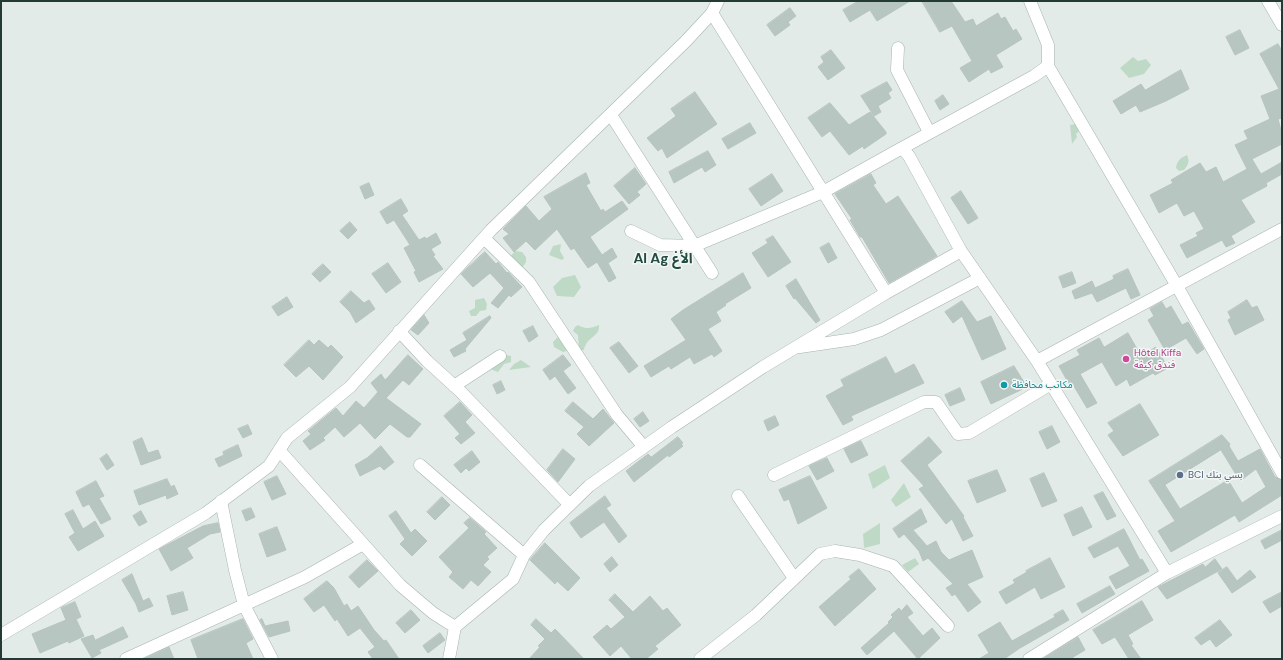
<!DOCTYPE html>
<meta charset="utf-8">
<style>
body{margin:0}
#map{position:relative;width:1283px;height:660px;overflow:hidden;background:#e3ebe8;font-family:"DM Sans",sans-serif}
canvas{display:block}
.frame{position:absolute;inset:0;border:2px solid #243b35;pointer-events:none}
</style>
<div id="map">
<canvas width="1283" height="660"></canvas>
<div class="frame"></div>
</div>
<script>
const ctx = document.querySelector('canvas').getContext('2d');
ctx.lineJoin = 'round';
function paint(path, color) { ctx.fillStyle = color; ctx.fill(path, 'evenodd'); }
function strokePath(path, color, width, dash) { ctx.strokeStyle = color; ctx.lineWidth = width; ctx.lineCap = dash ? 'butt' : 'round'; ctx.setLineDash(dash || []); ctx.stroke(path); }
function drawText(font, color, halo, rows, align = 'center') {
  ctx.font = font + ' "DM Sans","Noto Sans Arabic",sans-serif'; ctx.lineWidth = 3; ctx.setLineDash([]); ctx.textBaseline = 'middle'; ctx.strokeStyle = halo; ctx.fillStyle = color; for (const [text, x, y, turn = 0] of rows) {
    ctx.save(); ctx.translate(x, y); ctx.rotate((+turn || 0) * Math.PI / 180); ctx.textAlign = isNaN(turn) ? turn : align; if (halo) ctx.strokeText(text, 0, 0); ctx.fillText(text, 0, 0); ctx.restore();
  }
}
paint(new Path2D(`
 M1133,57L1138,61L1146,59L1151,65L1144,74L1129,78L1120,68Z
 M1076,124L1081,129L1076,134L1077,137L1072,144L1070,125Z
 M1187,155C1190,161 1188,165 1184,170L1179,171L1176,168C1177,161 1180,158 1187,155Z
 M561,244L560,251L564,258L562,260L549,255L553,246Z
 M515,251L522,252L526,257V262L522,268L510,257Z
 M575,275L581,287L574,297L557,296L553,287L562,278Z
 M484,298L487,304L486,310L480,311L476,316H471L469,311L475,308V300Z
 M578,325C587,330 591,328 599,325C600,337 586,337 584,350H579L578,335L573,331L575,327Z
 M561,334L570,350L563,352L554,347L553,342Z
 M505,355L511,356V362L504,364L498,372L490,369Z
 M521,360L531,367L509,370L514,364Z
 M885,465L890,478L873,489L868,474Z
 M904,483L911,497L896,507L891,500Z
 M880,523V544L864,548L863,534Z
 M915,558L919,564L908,572L902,565Z`), '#bedac6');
const building = new Path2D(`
 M859,1H910L877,21L870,10L850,22L843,10Z
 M922,1H951L965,22L973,19L976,26L998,13L1001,19L1005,17L1013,31L1016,29L1022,39L996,55L1003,67L991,73L989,69L969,82L960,68L972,61L952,26L940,32Z
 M790,8L796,16L788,22L790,25L775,36L767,25Z
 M1240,30L1249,48L1235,55L1226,37Z
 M1278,44L1282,51V118L1278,119L1282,134V144L1252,159L1261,174L1282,162V174L1266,183L1267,186L1241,200L1255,222L1231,236L1235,243L1226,247L1222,240L1187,258L1180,245L1198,236L1196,233L1204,229L1194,211L1184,216L1177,203L1159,213L1150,195L1173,183L1171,180L1200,163L1206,172L1216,167L1223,182L1247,169L1235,145L1248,139L1244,131L1270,119L1261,96L1279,89L1260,54Z
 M831,50L845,68L828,80L818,67L824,62L821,57Z
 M1181,70L1189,89L1166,101L1140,112L1136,105L1121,114L1113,101L1141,84L1145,90Z
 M887,82L892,90L888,93L891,98L878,106L881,112L874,116L861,96Z
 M695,92L717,124L667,158L662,148L658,151L647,138L676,116L671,109Z
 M943,95L949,104L940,110L935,101Z
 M830,103L849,125L870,112L886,132V134L864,149L863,146L849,155L830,131L822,137L808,118Z
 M750,123L756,133L728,149L722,139Z
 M708,151L716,165L705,172L702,167L674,183L669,172Z
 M635,168L646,184L637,192L640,195L629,204L614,186Z
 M586,173L590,183L586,185L601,211L603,209L605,212L622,201L628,209L590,237L602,255L612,248L617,257L608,263L616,278L609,282L597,262L588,268L574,248L571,250L557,229L535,250L526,241L514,252L503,238L509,234L503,229L526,206L539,221L552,209L544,197Z
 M772,174L783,191L761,206L749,189Z
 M871,174L876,183L873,185L886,204L898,196L937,256L889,283L862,237H860L850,220L852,219L835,194Z
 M369,183L374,195L365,199L360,187Z
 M961,191L978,218L968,224L951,198Z
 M401,199L408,211L402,215L419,240L425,237L426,239L436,233L441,243L431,249L435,255L433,256L443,269L419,282L414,272L416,271L404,248L410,245L394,220L387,224L380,212Z
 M350,222L357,230L348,239L340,231Z
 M773,236L791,262L768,277L752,253L768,243L766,240Z
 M829,243L837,258L828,263L820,248Z
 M485,252L496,264L498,262L507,273L508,272L522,287L511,297L509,295L498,308L491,303L504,288L490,273L473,287L461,274Z
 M388,263L401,282L386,293L372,274Z
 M323,264L331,272L320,282L312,274Z
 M1128,269L1140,295L1131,299L1126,288L1097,302L1092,293L1075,299L1072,291L1092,281L1095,288L1114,279L1113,276Z
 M1072,272L1076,283L1063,288L1059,277Z
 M743,273L751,288L725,304L726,305L716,312L721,321L708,329L722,351L714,357L712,354L694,364L690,357L671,369L669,366L651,377L644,366L686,340L671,319L683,310Z
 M796,279L820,320L816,323L795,298L794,299L786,286Z
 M351,291L364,303L369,300L375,309L356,323L350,312L340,302Z
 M287,297L293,307L278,316L272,307Z
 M1247,300L1252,308L1257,306L1264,320L1235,335L1228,320L1231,318L1228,312Z
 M962,301L977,322L991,316L1006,349L982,360L962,316L953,323L945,312Z
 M1162,302L1166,309L1171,306L1182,325L1188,322L1204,349L1197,354L1186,338L1165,350L1148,320L1154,316L1150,309Z
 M424,315L429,323L418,335L411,330Z
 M490,316L491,318L465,349L466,351L454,357L450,350L467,340L463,333Z
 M533,326L538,336L529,342L523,331Z
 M1128,333L1141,356L1156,347L1168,368L1155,375L1153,373L1130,386L1127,379L1116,386L1102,362L1080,374L1097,403L1087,408L1072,383L1069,384L1059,366L1080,355L1077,350L1099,338L1104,347Z
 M309,340L314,345L319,340L328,348L331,345L343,357L323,380L309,366L296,377L284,365Z
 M619,342L638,366L629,373L610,348Z
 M408,355L423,369L409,385L403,380L386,398L421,424L410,437H407L390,424L375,439L360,423L344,437L335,427L323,438L325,440L310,450L303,441L311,434L308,431L336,408L343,416L356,401L364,408L378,392L371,383L381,374L385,380Z
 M563,355L571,365L563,371L576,388L568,394L555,376L550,380L543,370Z
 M886,357L895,374L914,364L924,383L851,416L853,420L843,425L826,396L844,386L841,380Z
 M1014,366L1027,387L991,404L981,382Z
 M501,381L505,390L497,394L493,385Z
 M960,388L965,400L950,406L945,395Z
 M460,402L472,415L465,422L475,433L461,444L455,438L460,434L444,416Z
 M573,402L593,419L603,409L614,423L589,446L577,434L584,427L565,411Z
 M1140,404L1159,435L1123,456L1108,435L1114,431L1108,423Z
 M643,412L649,421L640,427L634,419Z
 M775,416L779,425L768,431L764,421Z
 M248,425L252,434L243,438L238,429Z
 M1052,426L1060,442L1047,449L1039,432Z
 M1222,435L1230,444L1229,446L1238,461L1260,449L1275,477L1282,480V495L1239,522L1235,515L1171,552L1158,531L1175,521L1149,481ZM1221,450L1240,481L1256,469L1266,487L1242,503L1228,480L1180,509L1165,485Z
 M678,437L683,443L681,444L683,446L669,457L668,455L634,482L626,471L648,454L651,457Z
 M929,437L942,452L927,465L964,516L963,517L973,536L963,541L952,519L946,524L919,489L924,486L901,461Z
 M142,438L148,453L158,450L161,458L141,465L133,442Z
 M861,441L868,455L851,463L844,449Z
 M238,445L242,456L219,467L215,459L224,455L223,452Z
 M381,446L394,462L384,470L380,466L360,476L355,465L367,458Z
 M563,449L575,459L558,482L547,470Z
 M472,451L480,462L469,471L466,468L461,473L454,465Z
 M107,454L114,465L107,470L100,459Z
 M827,458L834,471L817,480L809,466Z
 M997,470L1006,491L977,503L968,481Z
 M1044,473L1057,501L1042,507L1030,479Z
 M277,476L286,494L272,500L264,482Z
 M810,476L827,508L798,524L789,499L784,501L779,490Z
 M167,479L171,487L174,485L178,494L167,499L166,495L139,505L134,491Z
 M96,481L104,496L99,498L111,519L101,524L89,504L83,507L76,492Z
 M1103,492L1116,516L1107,520L1094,496Z
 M605,496L611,505L606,508L627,536L619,543L604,522L581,538L570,523Z
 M442,497L450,505L435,520L427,512Z
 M1082,507L1092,527L1073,536L1064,515Z
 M251,508L255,517L246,521L242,511Z
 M921,509L927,522L913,530L927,546L936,541L941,552L949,560L972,550L983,577L967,584L981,602L968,612L955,594L952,596L946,588L953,584L928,558L923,561L919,551L904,534L899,538L893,529Z
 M73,510L83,529L95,521L104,536L78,551L69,537L75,533L65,514Z
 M141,511L147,522L139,526L133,516Z
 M396,511L411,533L415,529L427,541L412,556L400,544L405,539L389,516Z
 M470,518L486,532L484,534L497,548L487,557L489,559L483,565L491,572L478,586L471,580L463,589L449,577L453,572L439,557L469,528L464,523Z
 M218,523L220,532L210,534L187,548L193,558L171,571L159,549L203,526Z
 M277,527L286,550L267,557L259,534Z
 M1124,529L1140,560L1142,559L1149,571L1116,589L1109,577L1130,566L1118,546L1094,558L1088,548Z
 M1282,530V540L1265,549L1261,541Z
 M545,543L580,578L568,591L557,581L555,584L530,560Z
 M612,557L618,565L610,572L604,564Z
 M1050,558L1065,587L1041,599L1035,587L1006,604L999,592L1015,583L1013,580L1027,572L1026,571Z
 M1215,559L1222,569L1167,599L1158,587L1203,564L1205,567Z
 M367,560L378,571L359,588L349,577Z
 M1227,567L1237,581L1250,570L1256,577L1232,593L1218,573Z
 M859,569L876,589L835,626L819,607L851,579L849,577Z
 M132,574L143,601L149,598L153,606L139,612L136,604L122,580Z
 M327,581L334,588L344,606L347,604L351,611L358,606L374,630L384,641L386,640L399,659H373L368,652L375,647L360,628L348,636L337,619L335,621L324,605L314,612L304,599Z
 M1110,586L1115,594L1082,613L1077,604Z
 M183,592L188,610L172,615L167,596Z
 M1282,592V606L1270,613L1263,602Z
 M615,594L633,612L650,596L663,611L667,608L681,625L655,646L658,649L646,659H632L621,646L610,656L593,637L607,625L611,629L625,617L609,600Z
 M1142,601L1153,620L1128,635L1133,644L1131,645L1141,659H1129L1115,637L1102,644L1093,630Z
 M75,602L81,617L76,619L84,636L69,643L68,641L40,653L32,634L66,620L61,608Z
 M907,605L913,613L907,617L923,636L932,628L940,638L918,659L894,631L867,655L861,648L889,623L888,622L893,617L891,615L899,608L901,611Z
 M411,610L420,620L405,633L396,623Z
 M1063,610L1069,620L1020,648L1004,659H979L989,653L978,635L1000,622L1012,641L1055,617L1054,615Z
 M243,619L253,639L246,643L253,659H198L191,640Z
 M262,619L265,626L288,621L290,631L269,637L260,620Z
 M536,619L551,633L555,629L584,659H529L540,647L538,646L545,639L531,625Z
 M1220,620L1232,635L1216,647L1210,639L1201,645L1195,638Z
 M123,627L128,637L99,650L101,653L92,658L81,639L93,635L95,640Z
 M440,633L445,640L428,653L423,646Z
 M1078,637L1085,650L1070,659H1043Z
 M169,647L174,659H144Z`);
paint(building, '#b8c6c1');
strokePath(building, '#b6c4be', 1);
const minor = new Path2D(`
 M1030,1L1048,45V66L1034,76L902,148L909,156L961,251L1037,361L1167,573
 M1268,1L1282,25
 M712,13L886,293
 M898,48L897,70L929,132
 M1048,66L1177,286L1282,473
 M611,115L712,273
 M631,231L660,245L694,246L823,192L902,148
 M484,238L529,282L617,415L644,447
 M399,331L427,361L460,391L570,505
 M800,347L854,339L881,330L980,278
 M1037,361L1282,229
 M454,386L500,356
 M279,450L400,585L433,613L455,627
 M420,465L524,555
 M774,475L924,402H936L958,434L969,433L1051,384
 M738,496L794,578
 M221,501L235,570L244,605L272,659
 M1,635L206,513L269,466L287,438L350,387L491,230L686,41L712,13L718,1
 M126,659L305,577L363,544
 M449,659L455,627L513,579L524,555L544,530L589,486L672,427L763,367L886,293L961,251
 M700,659L756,615L820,554L835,551L860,555L893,566L948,626
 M1029,659L1167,573L1282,516`);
strokePath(minor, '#a6b3af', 13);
strokePath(minor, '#fff', 12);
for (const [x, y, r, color] of [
 [1126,359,4,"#d1479c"],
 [1004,385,4,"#0f9aa8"],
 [1180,475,4,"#5c6f8a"]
]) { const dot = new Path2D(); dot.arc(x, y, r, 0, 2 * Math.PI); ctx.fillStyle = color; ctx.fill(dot); strokePath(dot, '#f3f8f6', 1.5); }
drawText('10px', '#b23c85', '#f3f8f6', [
 ["Hôtel Kiffa",1134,353],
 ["فندق كيفة",1134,365]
], 'left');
drawText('10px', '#0d838f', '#f3f8f6', [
 ["مكاتب محافظة",1012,385]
], 'left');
drawText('10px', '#4e5e75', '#f3f8f6', [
 ["BCI بسي بنك",1188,475]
], 'left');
drawText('bold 14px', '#224b41', '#f3f8f6', [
 ["Al Ag الأغ",663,259]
]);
</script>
